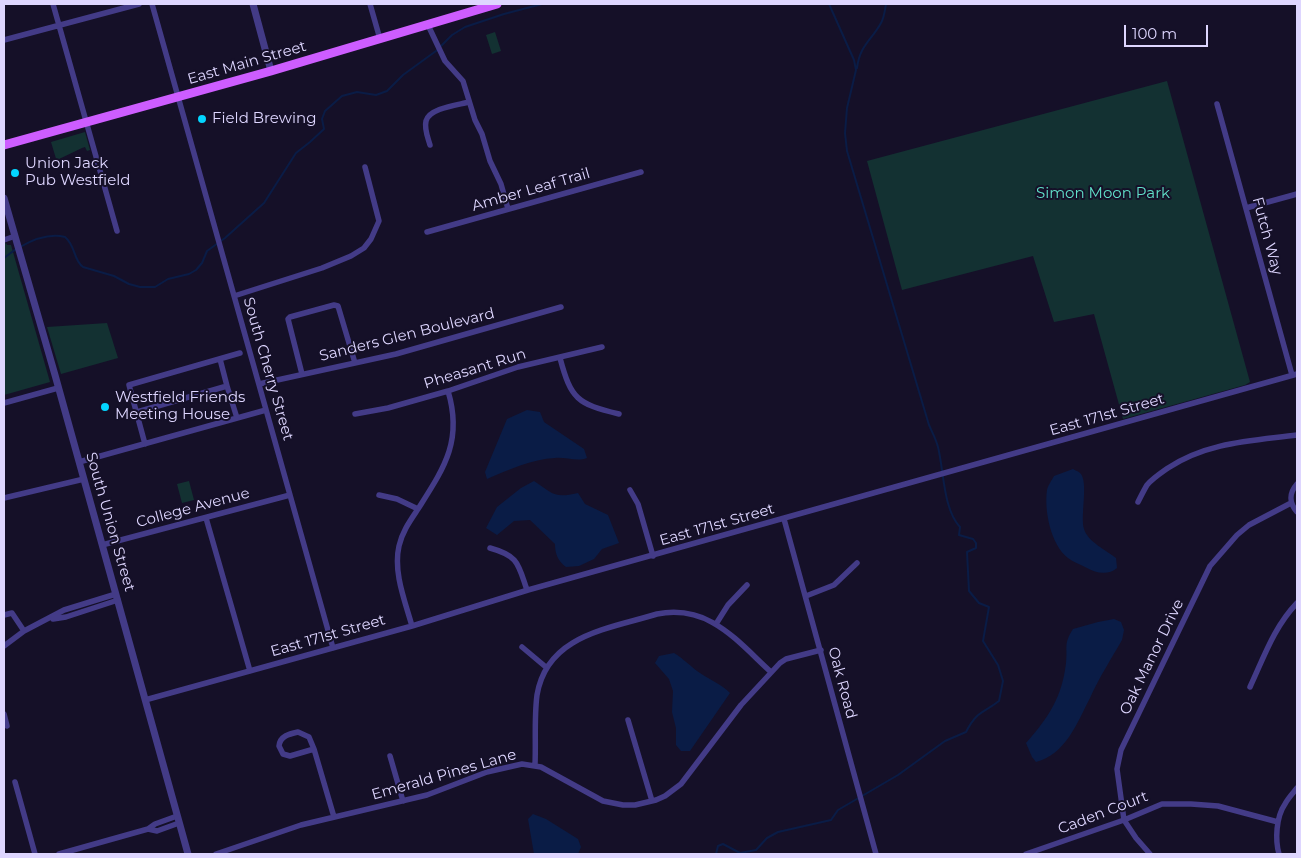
<!DOCTYPE html>
<style>
body{margin:0}
#map{position:relative;width:1301px;height:858px;overflow:hidden;background:#151028;font-family:Montserrat,sans-serif}
canvas{display:block}
.frame{position:absolute;inset:0;border:5px solid #ded6ff;pointer-events:none}
.scale{position:absolute;left:1124px;top:25px;width:84px;height:22px;box-sizing:border-box;border:2px solid #ded6ff;border-top:0;padding-left:6px;font-size:15px;line-height:18px;white-space:nowrap;color:#ded6ff;-webkit-text-stroke:4px #151028;paint-order:stroke}
</style>
<div id="map">
<canvas width="1301" height="858"></canvas>
<div class="frame"></div>
<div class="scale">100 m</div>
</div>
<script>
const ctx = document.querySelector('canvas').getContext('2d');
ctx.lineJoin = 'round';
function paint(path, color) { ctx.fillStyle = color; ctx.fill(path, 'evenodd'); }
function strokePath(path, color, width, dash) { ctx.strokeStyle = color; ctx.lineWidth = width; ctx.lineCap = dash ? 'butt' : 'round'; ctx.setLineDash(dash || []); ctx.stroke(path); }
function drawText(font, color, halo, rows, align = 'center') {
  ctx.font = font + ' Montserrat,sans-serif'; ctx.lineWidth = 4; ctx.setLineDash([]); ctx.textBaseline = 'middle'; ctx.strokeStyle = halo; ctx.fillStyle = color; for (const [text, x, y, turn = 0] of rows) {
    ctx.save(); ctx.translate(x, y); ctx.rotate((+turn || 0) * Math.PI / 180); ctx.textAlign = isNaN(turn) ? turn : align; if (halo) ctx.strokeText(text, 0, 0); ctx.fillText(text, 0, 0); ctx.restore();
  }
}
paint(new Path2D(`
 M495,32L501,51L492,54L486,35Z
 M1167,81L1250,382L1245,385L1123,419L1094,314L1054,322L1033,256L902,290L867,161Z
 M85,132L90,150L87,151L85,147L82,148L57,160V162L51,142Z
 M6,243L7,245H11L50,382L4,395V244Z
 M107,323L118,358L61,374L47,327Z
 M189,481L194,500L182,503L177,484Z`), '#133132');
paint(new Path2D(`
 M527,410L540,412L544,422L584,449L587,458C577,462 566,457 555,458C532,459 508,470 487,479L485,472L507,419Z
 M1073,469C1076,471 1078,471 1080,473C1089,481 1080,515 1084,529C1088,542 1106,550 1116,558L1117,568C1108,576 1095,573 1085,567C1080,564 1073,562 1068,558C1051,545 1044,511 1047,490C1048,485 1052,480 1054,476Z
 M534,481C553,493 553,499 578,493L585,504L608,515L619,543L602,549L594,559L579,566L566,567C558,561 555,554 555,544L530,520L514,521L497,535L486,528L497,507L521,488Z
 M1114,619L1121,622L1124,630L1122,640C1111,659 1099,678 1090,698C1077,723 1066,754 1036,762L1032,757L1026,743C1049,717 1062,697 1066,663C1068,646 1063,645 1073,629L1098,622Z
 M674,653C684,659 691,667 700,673C710,680 721,684 730,693L690,751H681L676,745V728L672,712L673,691L669,679L655,663L659,656Z
 M533,814L546,819L578,839L581,847L578,854H534L528,819Z`), '#0a1c46');
strokePath(new Path2D(`
 M857,68C860,45 871,41 881,23C884,18 885,10 886,4
 M20,247C34,239 49,233 65,237C76,246 73,260 83,267L114,276L129,284L140,287H155L168,279L189,274L196,270L202,263L207,251L225,238L264,203L296,153L310,142L324,129L322,119L325,111L342,96L357,92L376,95L387,91L403,75L436,51L452,35L465,27L504,14L542,4
 M4,258L16,249
 M716,854L718,846L723,844L740,853L756,850L767,838L778,832L831,820L838,810L898,775L945,741L966,732C977,711 982,714 999,701L1003,681L998,665L983,641L989,607L979,603L969,591L967,552L976,548V543L973,539L959,535L960,527C943,509 944,471 938,447C936,439 932,432 929,425L847,151L845,133L847,108L856,70L854,60L829,4`), '#0a1c46', 2);
strokePath(new Path2D(`
 M53,4L117,231
 M152,4L333,648
 M370,4L380,39
 M428,25L445,61L463,81L475,120L482,134L490,161L501,184L508,209
 M4,40L139,4
 M1217,104L1292,375
 M430,145C428,138 424,129 426,121C429,108 458,105 469,102
 M1246,208L1297,194
 M427,232L641,172
 M4,240L15,236
 M234,296L322,268L351,256L364,248L371,239L379,221L365,167
 M560,358C571,399 577,404 619,414
 M220,359L227,386
 M302,374L288,319L290,317L334,305L338,306L355,363
 M259,384L396,354L561,307
 M4,403L58,388
 M137,412L227,386L237,418
 M355,414L388,408L448,391L518,367L602,347
 M145,444L129,385L240,353
 M79,462L266,410
 M1297,484C1289,493 1289,503 1297,512
 M630,490L638,504L653,556
 M379,495L397,499L418,509
 M4,498L84,479
 M1138,502C1141,496 1144,490 1147,485C1153,478 1161,473 1168,468C1208,442 1251,441 1297,435
 M206,518L250,671
 M784,519L876,854
 M102,545L290,495
 M490,548C519,556 518,564 527,590
 M806,596L834,585L857,563
 M4,615L12,613L24,631
 M53,619L66,617L118,600
 M716,624L728,605L747,585
 M412,626C405,601 393,572 399,546C402,532 410,521 418,509C444,468 463,441 448,391
 M4,646L24,631L64,610L116,594
 M522,647L547,668
 M1250,687C1264,657 1274,627 1297,603
 M145,700L412,626L528,590L1297,374
 M4,714L7,726
 M628,720L652,801
 M298,732L309,737L314,749L290,756L283,754L279,746C280,736 289,734 298,732Z
 M314,749L334,817
 M390,756L403,801
 M535,765C536,742 534,718 537,695C547,635 608,629 657,614C709,604 736,640 771,672
 M15,782L35,854
 M148,829L157,831L179,823
 M59,854L148,829L155,824L177,816
 M216,854L301,825L427,795L487,772L522,764L541,767L603,801L623,805H635L656,800L665,796L681,784L741,705L780,663L786,659L821,650
 M1026,854L1124,820L1162,804H1191L1218,806L1278,822
 M1150,854L1136,838L1124,820L1117,769L1121,750L1210,566L1237,535L1249,525L1291,503
 M1279,854C1275,840 1276,817 1285,804C1288,798 1293,793 1297,788`), '#433b87', 5.5);
strokePath(new Path2D(`
 M253,4L271,71
 M4,198L55,375L188,854`), '#433b87', 7);
strokePath(new Path2D(`
 M4,145L271,71L497,4`), '#cd5dff', 9);
for (const [x, y, r, color] of [
 [202,119,5,"#03d5ff"],
 [15,173,5,"#03d5ff"],
 [105,407,5,"#03d5ff"]
]) { const dot = new Path2D(); dot.arc(x, y, r, 0, 2 * Math.PI); ctx.fillStyle = color; ctx.fill(dot); strokePath(dot, '#151028', 2); }
drawText('15px', '#ded6ff', '#151028', [
 ["East Main Street",247,63,-16],
 ["Amber Leaf Trail",531,190,-16],
 ["Futch Way",1267,236,75],
 ["Sanders Glen Boulevard",407,335,-14],
 ["South Cherry Street",268,369,74],
 ["Pheasant Run",475,369,-17],
 ["East 171st Street",1107,415,-16],
 ["College Avenue",193,508,-15],
 ["South Union Street",110,522,74],
 ["East 171st Street",717,525,-16],
 ["East 171st Street",328,636,-16],
 ["Oak Manor Drive",1152,657,-64],
 ["Oak Road",842,683,75],
 ["Emerald Pines Lane",444,775,-16],
 ["Caden Court",1103,813,-21]
]);
drawText('15px', '#ded6ff', '#151028', [
 ["Field Brewing",212,119],
 ["Union Jack",25,164],
 ["Pub Westfield",25,181],
 ["Westfield Friends",115,398],
 ["Meeting House",115,415]
], 'left');
drawText('15px', '#61e0c9', '#151028', [
 ["Simon Moon Park",1103,194]
]);
</script>
